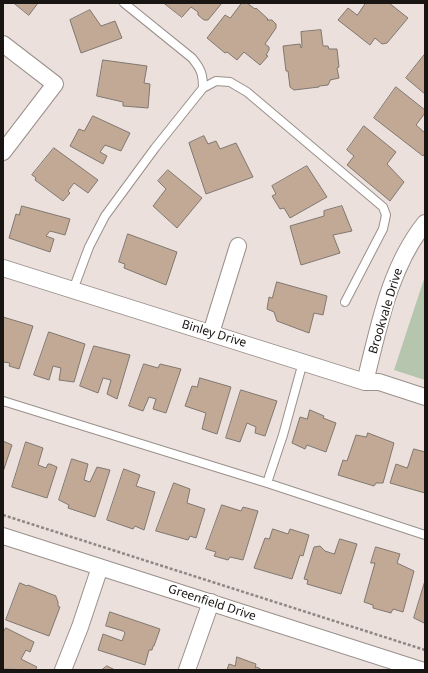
<!DOCTYPE html>
<style>
body{margin:0}
#map{position:relative;width:428px;height:673px;overflow:hidden;background:#ebe0db;font-family:"Noto Sans",sans-serif}
canvas{display:block}
.frame{position:absolute;inset:0;border:4px solid #191513;pointer-events:none}
</style>
<div id="map">
<canvas width="428" height="673"></canvas>
<div class="frame"></div>
</div>
<script>
const ctx = document.querySelector('canvas').getContext('2d');
ctx.lineJoin = 'round';
function paint(path, color) { ctx.fillStyle = color; ctx.fill(path, 'evenodd'); }
function strokePath(path, color, width, dash) { ctx.strokeStyle = color; ctx.lineWidth = width; ctx.lineCap = dash ? 'butt' : 'round'; ctx.setLineDash(dash || []); ctx.stroke(path); }
function drawText(font, color, halo, rows, align = 'center') {
  ctx.font = font + ' "Noto Sans",sans-serif'; ctx.lineWidth = 4; ctx.setLineDash([]); ctx.textBaseline = 'middle'; ctx.strokeStyle = halo; ctx.fillStyle = color; for (const [text, x, y, turn = 0] of rows) {
    ctx.save(); ctx.translate(x, y); ctx.rotate((+turn || 0) * Math.PI / 180); ctx.textAlign = isNaN(turn) ? turn : align; if (halo) ctx.strokeText(text, 0, 0); ctx.fillText(text, 0, 0); ctx.restore();
  }
}
paint(new Path2D(`
 M425,276V380L394,370Z`), '#b5c5ae');
const building = new Path2D(`
 M14,3H38L29,15Z
 M164,3H222L208,20H204L198,15V12L191,7L182,17Z
 M242,3H247L255,9L256,8L268,19L267,20H272L276,24V28L265,44L269,47V50L266,55L268,56L260,65L244,52L237,60L227,52L225,53L207,38L225,15L230,18Z
 M366,3H389L408,18L387,43L382,44L375,38L370,45L338,20L348,8L357,15Z
 M90,10L101,26L115,21L122,38L81,53L70,20Z
 M321,30L323,46H328L329,49H337L339,67L337,68L339,78L330,80V81L328,85L319,86V87L294,90L290,87L288,71H286L283,46L300,44L301,48L302,47L301,32Z
 M425,54V94L406,78Z
 M103,60L147,66L144,83L150,84L148,108L123,106V102L97,96Z
 M396,87L425,110V113L416,125L425,133V153L423,156L374,118Z
 M93,116L130,133L121,151L105,145L100,152L107,156L103,164L70,146L79,129L84,131Z
 M364,126L396,152L387,164L404,182L390,201L347,165L354,156L347,150Z
 M204,136L208,144L216,141L220,149L236,143L253,177L206,194L189,143Z
 M54,148L98,180L88,193L74,183L68,191L70,193L63,201L35,180L36,178L32,175Z
 M307,166L327,197L290,218L284,208L280,209L272,196L276,194L272,186Z
 M168,170L202,198L177,228L153,206L166,189L158,181Z
 M22,206L70,219L65,235L50,231L46,236L54,239L50,252L9,238L16,214L19,215Z
 M342,206L352,231L333,235L340,253L301,265L290,226L324,216V211Z
 M128,234L177,252L166,285L124,268L125,264L119,262Z
 M277,282L327,296L323,315L314,313L309,333L277,321L274,312L267,309L269,297L272,298Z
 M3,317L33,326L19,369L9,366L10,363L3,362Z
 M49,332L85,344L74,382L59,380L61,368L53,366L49,380L34,375Z
 M94,346L130,355L117,399L107,394L111,380L103,378L98,393L80,386Z
 M144,364L158,368L160,364L181,369L166,413L153,409L156,399L149,397L143,411L129,406Z
 M200,378L231,387L217,434L202,429L206,413L185,406L192,386L197,387Z
 M241,390L277,401L265,436L255,433L256,427L247,423L240,442L226,438Z
 M310,410L324,416L323,418L336,423L326,452L307,445L305,449L292,443L300,417L307,419Z
 M368,433L394,443L383,483H376L374,486L338,475L343,460L347,461L356,435L366,437Z
 M3,441L12,445L3,472Z
 M26,442L43,448L38,465L46,468L48,464H50L57,467L47,498L12,487Z
 M414,449L425,452V493L390,483L396,464L407,468Z
 M72,459L88,464L84,480L90,482L97,467L110,470L95,517L68,508L69,505L59,500Z
 M124,469L140,475L136,486L155,492L144,530L135,526L133,529L107,520Z
 M174,483L190,489L187,503L205,509L196,538L190,536L188,540L156,531Z
 M222,505L241,511L243,507L258,511L243,560L230,557L228,560L214,556L216,552L206,549Z
 M273,529L288,534L290,529L309,535L303,556L300,555L292,579L254,568L265,538L269,539Z
 M340,539L357,544L341,594L307,584L308,580L304,579L314,547L320,546L325,551L334,554Z
 M376,547L400,554L397,563L414,571L403,612L393,609L391,613L373,608V605L364,602L375,563H371Z
 M425,581V621L424,623L414,618Z
 M20,583L27,586L28,585L56,596V597L58,602V606L60,607L49,636L6,620Z
 M110,612L160,629L154,646H153L152,650H149L145,665L98,650L103,634L122,641L125,633L123,631L106,626Z
 M6,628L34,642L30,652L26,650L21,659L37,667L35,670L3,669V633Z
 M237,657L256,664L255,668L257,667L262,670H225H227L229,664L235,666Z
 M107,666L115,670H102Z`);
paint(building, '#c2a995');
strokePath(building, '#7f7770', 1);
const lane = new Path2D(`
 M124,3L192,58C201,69 203,74 203,88
 M73,290L89,247L105,216L155,148L203,88L216,81L230,82L247,92L383,207L386,215L383,229L345,302
 M3,401L267,483L425,535
 M267,483L283,435L303,362`);
const street = new Path2D(`
 M3,44L55,84L3,152
 M3,268L365,382H379L425,397
 M211,333L238,246
 M365,382C379,327 389,268 425,223
 M3,536L421,670
 M63,670L80,627L100,567
 M187,670L211,602`);
strokePath(lane, '#9a908b', 10);
strokePath(street, '#9a908b', 18);
strokePath(new Path2D(`
 M3,515L425,650`), '#8f8783', 2.5, [3, 2]);
strokePath(lane, '#fff', 8);
strokePath(street, '#fff', 16);
drawText('12px', '#191513', '#fff', [
 ["Brookvale Drive",386,311,-73],
 ["Binley Drive",214,334,17],
 ["Greenfield Drive",212,603,18]
]);
</script>
